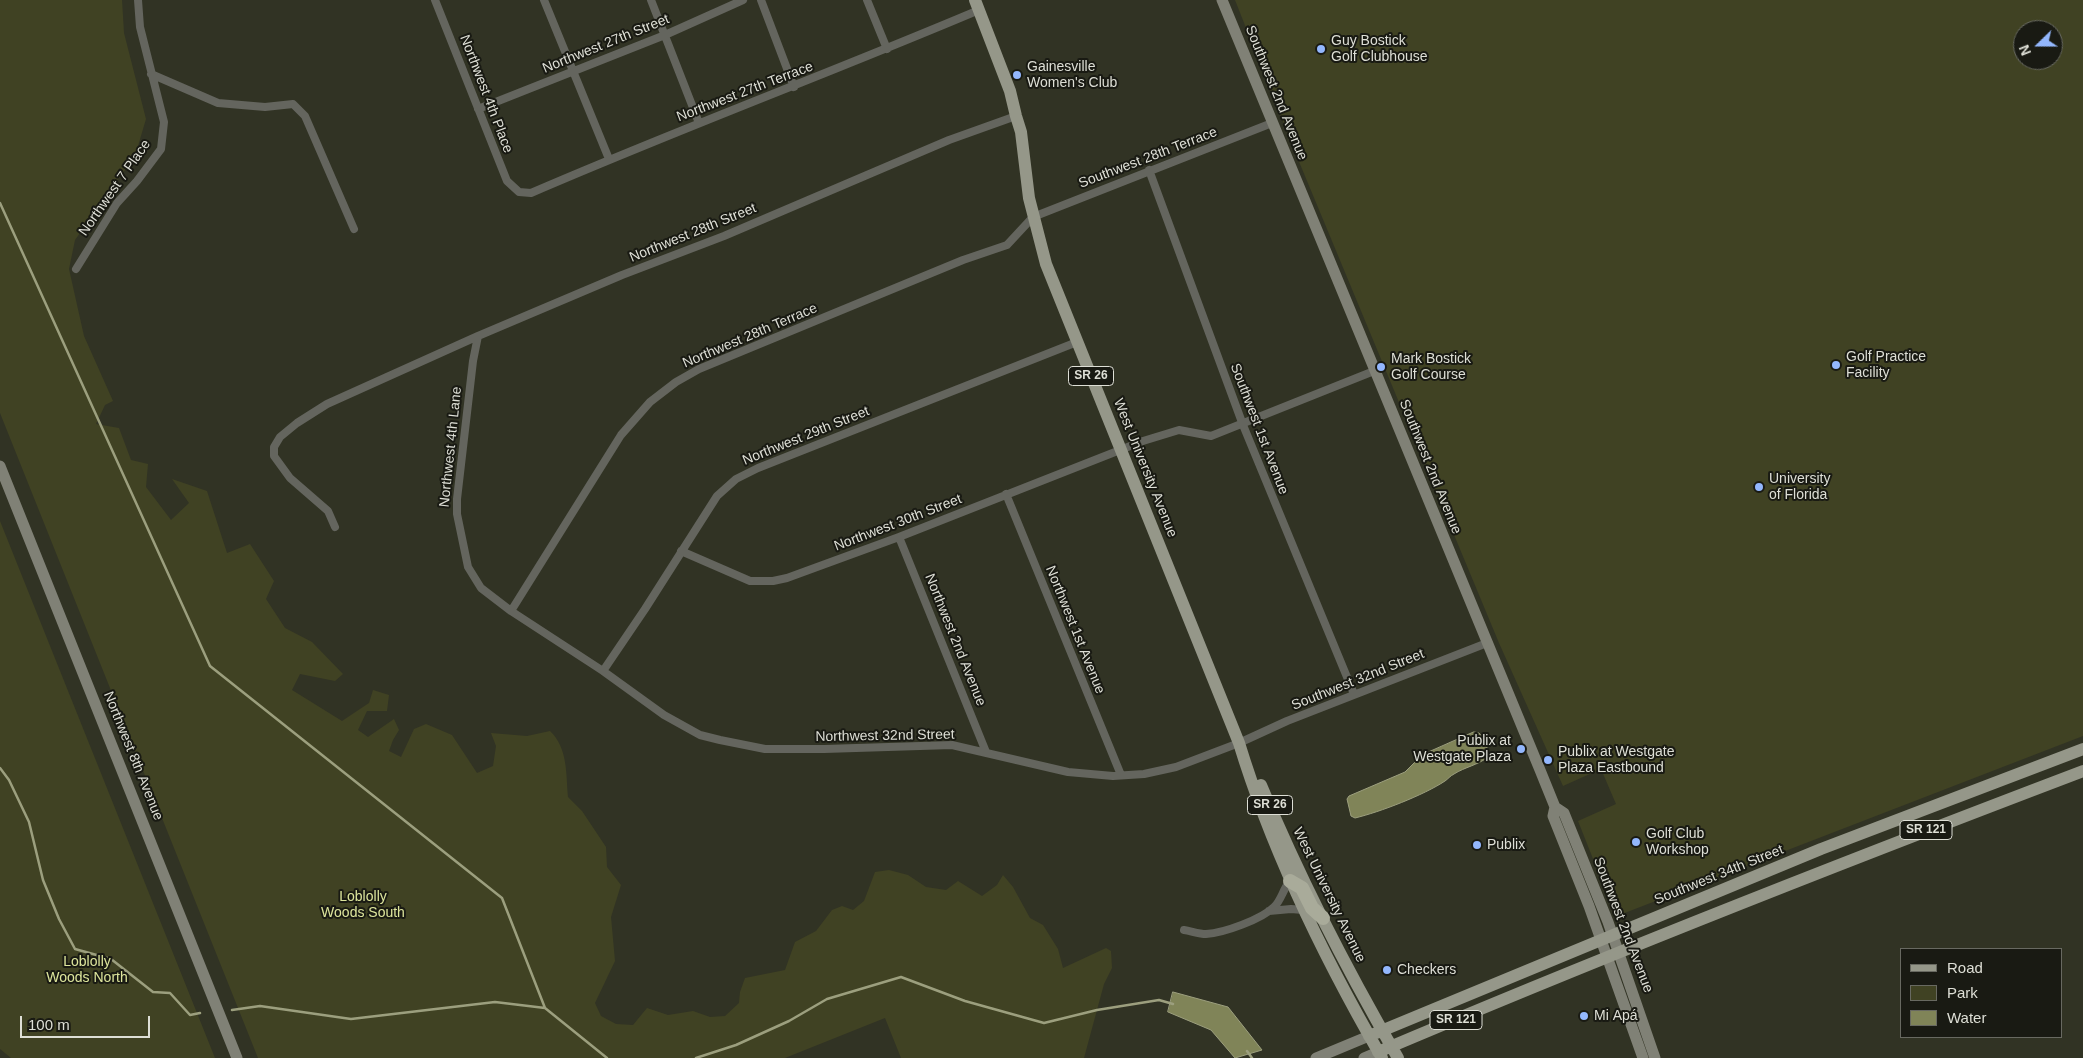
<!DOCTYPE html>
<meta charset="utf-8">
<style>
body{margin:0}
#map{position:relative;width:2083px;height:1058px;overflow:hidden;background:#313324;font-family:Helvetica,sans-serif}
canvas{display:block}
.legend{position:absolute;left:1900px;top:948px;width:162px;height:90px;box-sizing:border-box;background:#191a13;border:1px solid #686961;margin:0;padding:6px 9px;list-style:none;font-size:15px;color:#dedfd6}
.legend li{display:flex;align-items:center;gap:10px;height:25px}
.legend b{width:25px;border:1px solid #686961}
.north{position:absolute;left:2013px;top:20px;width:50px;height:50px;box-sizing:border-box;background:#191a13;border:1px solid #686961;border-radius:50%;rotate:248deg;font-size:14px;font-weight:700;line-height:20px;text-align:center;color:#dedfd6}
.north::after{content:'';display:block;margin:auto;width:18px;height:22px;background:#93b7fd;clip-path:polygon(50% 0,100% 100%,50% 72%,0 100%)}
.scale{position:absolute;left:20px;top:1016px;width:130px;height:22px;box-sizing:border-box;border:2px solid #dedfd6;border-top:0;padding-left:6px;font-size:15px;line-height:18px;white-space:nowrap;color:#dedfd6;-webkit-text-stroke:4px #191a13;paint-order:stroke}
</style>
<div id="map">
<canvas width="2083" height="1058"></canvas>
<ul class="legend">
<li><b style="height:6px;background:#959789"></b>Road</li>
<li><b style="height:14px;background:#404223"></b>Park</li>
<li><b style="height:14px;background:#808458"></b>Water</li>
</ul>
<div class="north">N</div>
<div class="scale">100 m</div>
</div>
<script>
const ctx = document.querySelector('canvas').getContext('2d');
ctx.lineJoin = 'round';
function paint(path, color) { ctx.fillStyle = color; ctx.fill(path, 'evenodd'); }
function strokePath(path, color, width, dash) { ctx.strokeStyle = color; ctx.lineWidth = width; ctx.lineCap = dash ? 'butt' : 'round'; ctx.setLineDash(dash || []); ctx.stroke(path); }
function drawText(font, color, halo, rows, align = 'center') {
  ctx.font = font + ' Helvetica,sans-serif'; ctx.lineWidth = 4; ctx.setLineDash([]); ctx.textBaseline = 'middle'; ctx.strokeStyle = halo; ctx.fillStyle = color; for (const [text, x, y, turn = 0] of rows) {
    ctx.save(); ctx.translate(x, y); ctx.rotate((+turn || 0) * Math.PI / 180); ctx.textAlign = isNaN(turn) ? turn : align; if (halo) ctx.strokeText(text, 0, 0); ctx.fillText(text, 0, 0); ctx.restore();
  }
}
paint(new Path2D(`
 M0,0H122L124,33L146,119L135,156L75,240L69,269L84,336L113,401L105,405L96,424L119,428L131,460L148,464L146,487L171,520L189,503L172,479L207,491L227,553L250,544L274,581L266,599L285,628L312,642L343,674L335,681L300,674L292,690L342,721L369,703L373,690L389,695L387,711H367L358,730L368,737L394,719L399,730L393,740L389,751L401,757L414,729L426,724L452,735L477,773L493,766L496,746L491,733L527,736L550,731C568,748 566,774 568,797L582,811L606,847L607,867L621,885L611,917L615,961L595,1003L601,1016L616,1024L633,1025L647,1008L668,1015L693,1011L710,1017L725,1016L739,1003L740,992L745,978L785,970L795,942L816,931L832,910L842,906L853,910L864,901L875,872L889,870L908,875L926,887L946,890L958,881L982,896L997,885L1003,875L1013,887L1030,918L1043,925L1058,949L1063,968L1106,948L1111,951L1112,968L1104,984L1084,1058H901L885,1018L785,1058H258L0,413Z
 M1235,0H2083V736L1622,914L1611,904L1578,821L1616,804L1601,769L1563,786L1499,643L1295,152ZM2023,30H2053V60H2023Z
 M0,521L215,1058H11L0,1049Z`), '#404223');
const water = new Path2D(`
 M1474,732L1479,733C1485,740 1488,747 1488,757C1478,765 1465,767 1454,774C1450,776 1448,779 1445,781C1424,795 1380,812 1355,818L1351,816L1347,799L1349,796L1405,772L1422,755Z
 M1173,992L1228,1007L1262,1050L1235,1058L1211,1030L1168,1012Z`);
paint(water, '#808458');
strokePath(water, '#9c9f7e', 1);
strokePath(new Path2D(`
 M0,203L210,666L502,898L545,1008
 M0,768L9,780L29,822L43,880L59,919L75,949L111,959L153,992L170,993L190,1015L200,1013
 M232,1010L260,1006L351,1019L495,1002L545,1008L607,1058
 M1247,1051L1252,1058
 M696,1058L736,1045L789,1021L827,999L901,977L965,1001L1044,1023L1097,1010L1159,1000L1173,1004`), '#9c9f7e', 2.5);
strokePath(new Path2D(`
 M435,0L507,181L519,192L531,193C679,129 830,73 979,10
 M544,0L609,159
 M651,0L699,123
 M761,0L794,87
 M867,0L887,49
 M151,74L218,103L265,107L293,104L305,116L354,229
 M478,109L665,35L743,0
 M1149,170L1243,425L1354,694
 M76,269L117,203L137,181L161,149L164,122L140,27L138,0
 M478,336L473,361L457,499V514L468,567L481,588L511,611L603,671L664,715L700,735L720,740L765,749H824L952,745L1068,772L1113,776L1144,774L1176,767L1239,743L1287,721L1487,643
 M1006,494L1121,775
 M335,527L328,511L290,478L274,456V447L280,437L297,423L327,404L478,336L622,275L724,236L949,140L1016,116
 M899,537L986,752
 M681,551L750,581H773L787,578L899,537L1143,441L1179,430L1211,436L1374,371
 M511,611L621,435L650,402L676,382L699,369L963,260L1007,245L1033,217L1272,123
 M603,671L645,609L717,496L736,479L758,468L1077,342
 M1269,911L1291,909L1303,910
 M1184,930C1191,931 1199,934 1206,934C1224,933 1262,919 1274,907C1281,901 1283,889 1290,881`), '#64655e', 8);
strokePath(new Path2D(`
 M1222,0L1540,770L1555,807L1553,816L1589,906L1643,1058
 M0,466L237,1058
 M1555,807L1564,813L1608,922L1655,1058
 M1316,1058L1369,1036
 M1364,1058L1378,1052`), '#808176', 11);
strokePath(new Path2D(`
 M975,0L1010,91L1016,116L1021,132L1029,198L1046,264L1239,743C1273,854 1324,958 1382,1058
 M1261,785C1300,879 1347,970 1398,1058
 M1369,1036L1821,849L2083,749
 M1378,1052C1611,953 1846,861 2083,771`), '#959789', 12);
strokePath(new Path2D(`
 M1290,881L1302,888L1312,908L1323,918`), '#a9ab9a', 14);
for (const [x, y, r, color] of [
 [1321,49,5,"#93b7fd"],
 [1017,75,5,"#93b7fd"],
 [1836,365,5,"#93b7fd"],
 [1381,367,5,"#93b7fd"],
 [1759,487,5,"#93b7fd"],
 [1521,749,5,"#93b7fd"],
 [1548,760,5,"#93b7fd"],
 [1636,842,5,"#93b7fd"],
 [1477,845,5,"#93b7fd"],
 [1387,970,5,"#93b7fd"],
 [1584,1016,5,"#93b7fd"]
]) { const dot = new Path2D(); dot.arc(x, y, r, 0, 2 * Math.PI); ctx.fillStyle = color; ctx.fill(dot); strokePath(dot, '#191a13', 2); }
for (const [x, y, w] of [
 [1091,376,45],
 [1270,805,45],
 [1926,830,52],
 [1456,1020,52]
]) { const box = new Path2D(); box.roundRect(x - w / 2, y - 9.5, w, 19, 4); ctx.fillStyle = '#191a13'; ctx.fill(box); strokePath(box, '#dedfd6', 1); }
drawText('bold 12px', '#dedfd6', null, [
 ["SR 26",1091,376],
 ["SR 26",1270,805],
 ["SR 121",1926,830],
 ["SR 121",1456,1020]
]);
drawText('14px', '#dedfd6', '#191a13', [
 ["Guy Bostick",1331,41],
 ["Golf Clubhouse",1331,57],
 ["Gainesville",1027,67],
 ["Women's Club",1027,83],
 ["Golf Practice",1846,357],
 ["Facility",1846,373],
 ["Mark Bostick",1391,359],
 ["Golf Course",1391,375],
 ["University",1769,479],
 ["of Florida",1769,495],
 ["Publix at",1511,741,"right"],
 ["Westgate Plaza",1511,757,"right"],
 ["Publix at Westgate",1558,752],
 ["Plaza Eastbound",1558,768],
 ["Golf Club",1646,834],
 ["Workshop",1646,850],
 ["Publix",1487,845],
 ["Checkers",1397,970],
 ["Mi Apá",1594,1016]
], 'left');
drawText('14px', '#dedfd6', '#191a13', [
 ["Northwest 27th Street",606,44,-22],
 ["Northwest 27th Terrace",745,92,-21],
 ["Southwest 2nd Avenue",1276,93,68],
 ["Northwest 4th Place",486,94,69],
 ["Southwest 28th Terrace",1148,158,-21],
 ["Northwest 7 Place",115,188,-55],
 ["Northwest 28th Street",693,233,-22],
 ["Northwest 28th Terrace",750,336,-23],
 ["Southwest 1st Avenue",1259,429,69],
 ["Northwest 29th Street",806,436,-22],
 ["Northwest 4th Lane",451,447,-84],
 ["Southwest 2nd Avenue",1430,467,68],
 ["West University Avenue",1145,468,68],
 ["Northwest 30th Street",898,523,-21],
 ["Northwest 1st Avenue",1075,630,68],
 ["Northwest 2nd Avenue",955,640,68],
 ["Southwest 32nd Street",1358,680,-22],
 ["Northwest 32nd Street",885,736,-1],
 ["Northwest 8th Avenue",133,756,68],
 ["Southwest 34th Street",1719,875,-22],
 ["West University Avenue",1329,895,64],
 ["Southwest 2nd Avenue",1623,925,69]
]);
drawText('14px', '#dde59c', '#191a13', [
 ["Loblolly",363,897],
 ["Woods South",363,913],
 ["Loblolly",87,962],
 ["Woods North",87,978]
]);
</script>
